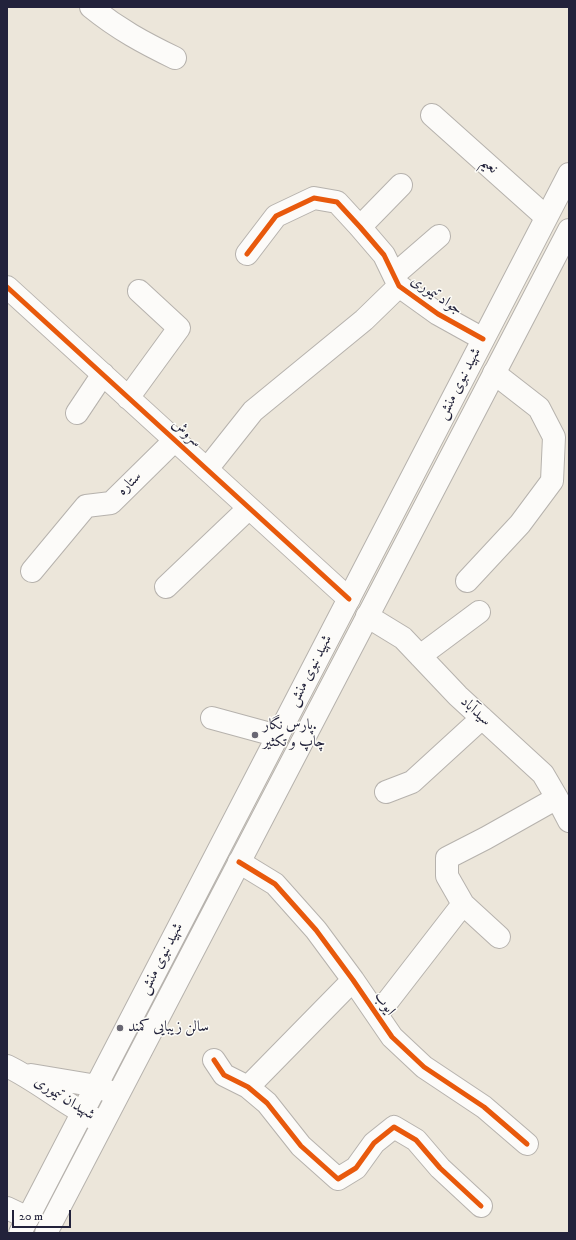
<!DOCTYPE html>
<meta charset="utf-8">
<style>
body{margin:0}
#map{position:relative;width:576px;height:1240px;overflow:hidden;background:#ece6da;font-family:"IM FELL DW Pica",serif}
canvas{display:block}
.frame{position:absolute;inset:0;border:8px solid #22223b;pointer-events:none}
.scale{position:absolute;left:12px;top:1210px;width:59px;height:18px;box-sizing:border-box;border:2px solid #22223b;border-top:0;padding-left:5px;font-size:12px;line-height:14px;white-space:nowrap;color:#22223b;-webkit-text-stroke:3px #fdfcf7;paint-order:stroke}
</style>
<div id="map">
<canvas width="576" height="1240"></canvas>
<div class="frame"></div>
<div class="scale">20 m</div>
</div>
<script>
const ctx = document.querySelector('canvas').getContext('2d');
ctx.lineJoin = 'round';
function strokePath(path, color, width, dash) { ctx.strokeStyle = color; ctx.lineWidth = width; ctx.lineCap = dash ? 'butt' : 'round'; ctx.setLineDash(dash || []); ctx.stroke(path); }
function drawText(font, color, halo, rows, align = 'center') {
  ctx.font = font + ' "IM FELL DW Pica",Amiri,serif'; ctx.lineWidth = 3; ctx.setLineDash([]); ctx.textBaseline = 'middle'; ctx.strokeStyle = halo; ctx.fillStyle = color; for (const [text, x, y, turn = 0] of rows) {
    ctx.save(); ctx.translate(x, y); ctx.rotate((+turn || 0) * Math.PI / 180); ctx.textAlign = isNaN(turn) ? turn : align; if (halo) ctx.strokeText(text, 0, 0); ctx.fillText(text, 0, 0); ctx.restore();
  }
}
const street = new Path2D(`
 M91,7C118,29 144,43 175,58
 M432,115L546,217
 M360,227L401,185
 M247,254L276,216L314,198L337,202L360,227L384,255L399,286L438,314L483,339
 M394,275L439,236
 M7,287L349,599
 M128,398L179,328L139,291
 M77,413L103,374
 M207,469L253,411L364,320L399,286
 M32,571L86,506L111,503L175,440
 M467,581L520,524L552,481L554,437L539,408L494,373
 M166,587L249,508
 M367,616L403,638L458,696L543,774L557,798L569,821
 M420,656L479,612
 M212,718L278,736
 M386,792L412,782L482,718
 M239,862L275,884L316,930L353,980L392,1037L424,1067L484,1107L527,1144
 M499,937L463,904L447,876V858L486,838L557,798
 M377,1015L463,904
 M214,1060L224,1075L248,1087L267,1103L301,1146L338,1179L356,1168L374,1143L394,1127L416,1140L440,1168L481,1206
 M248,1087L353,980
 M7,1208L28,1218`);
const secondary = new Path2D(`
 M7,1066C38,1081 64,1104 95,1119
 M31,1075L97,1086L108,1091
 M20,1233L569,174
 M46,1233L569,230`);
strokePath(street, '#b6b2ad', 24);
strokePath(secondary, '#b6b2ad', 24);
strokePath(street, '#fcfbf9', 22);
strokePath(secondary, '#fcfbf9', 22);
strokePath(new Path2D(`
 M247,254L276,216L314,198L337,202L360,227L384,255L399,286L438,314L483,339
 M7,287L349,599
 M239,862L275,884L316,930L353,980L392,1037L424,1067L484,1107L527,1144
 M214,1060L224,1075L248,1087L267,1103L301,1146L338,1179L356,1168L374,1143L394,1127L416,1140L440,1168L481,1206`), '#e8590c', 5);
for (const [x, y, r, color] of [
 [255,735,4,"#696773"],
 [120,1028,4,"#696773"]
]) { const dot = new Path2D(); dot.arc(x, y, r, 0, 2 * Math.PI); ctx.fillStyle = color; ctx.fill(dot); strokePath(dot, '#fdfcf7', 1.5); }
drawText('15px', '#22223b', '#fdfcf7', [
 ["نعیم",489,166,42],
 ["جواد تیموری",436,296,34],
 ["شهید نبوی منش",460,384,-63],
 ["سروش",186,434,42],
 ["ستاره",130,484,-44],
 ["شهید نبوی منش",311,671,-63],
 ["سیدآباد",475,712,43],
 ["شهید نبوی منش",162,959,-63],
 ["ایوب",384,1004,55],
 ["شهیدان تیموری",64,1099,32]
]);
drawText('15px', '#22223b', '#fdfcf7', [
 ["پارس نگار.",263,726],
 ["چاپ و تکثیر",263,743],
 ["سالن زیبایی کمند",128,1028]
], 'left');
</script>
